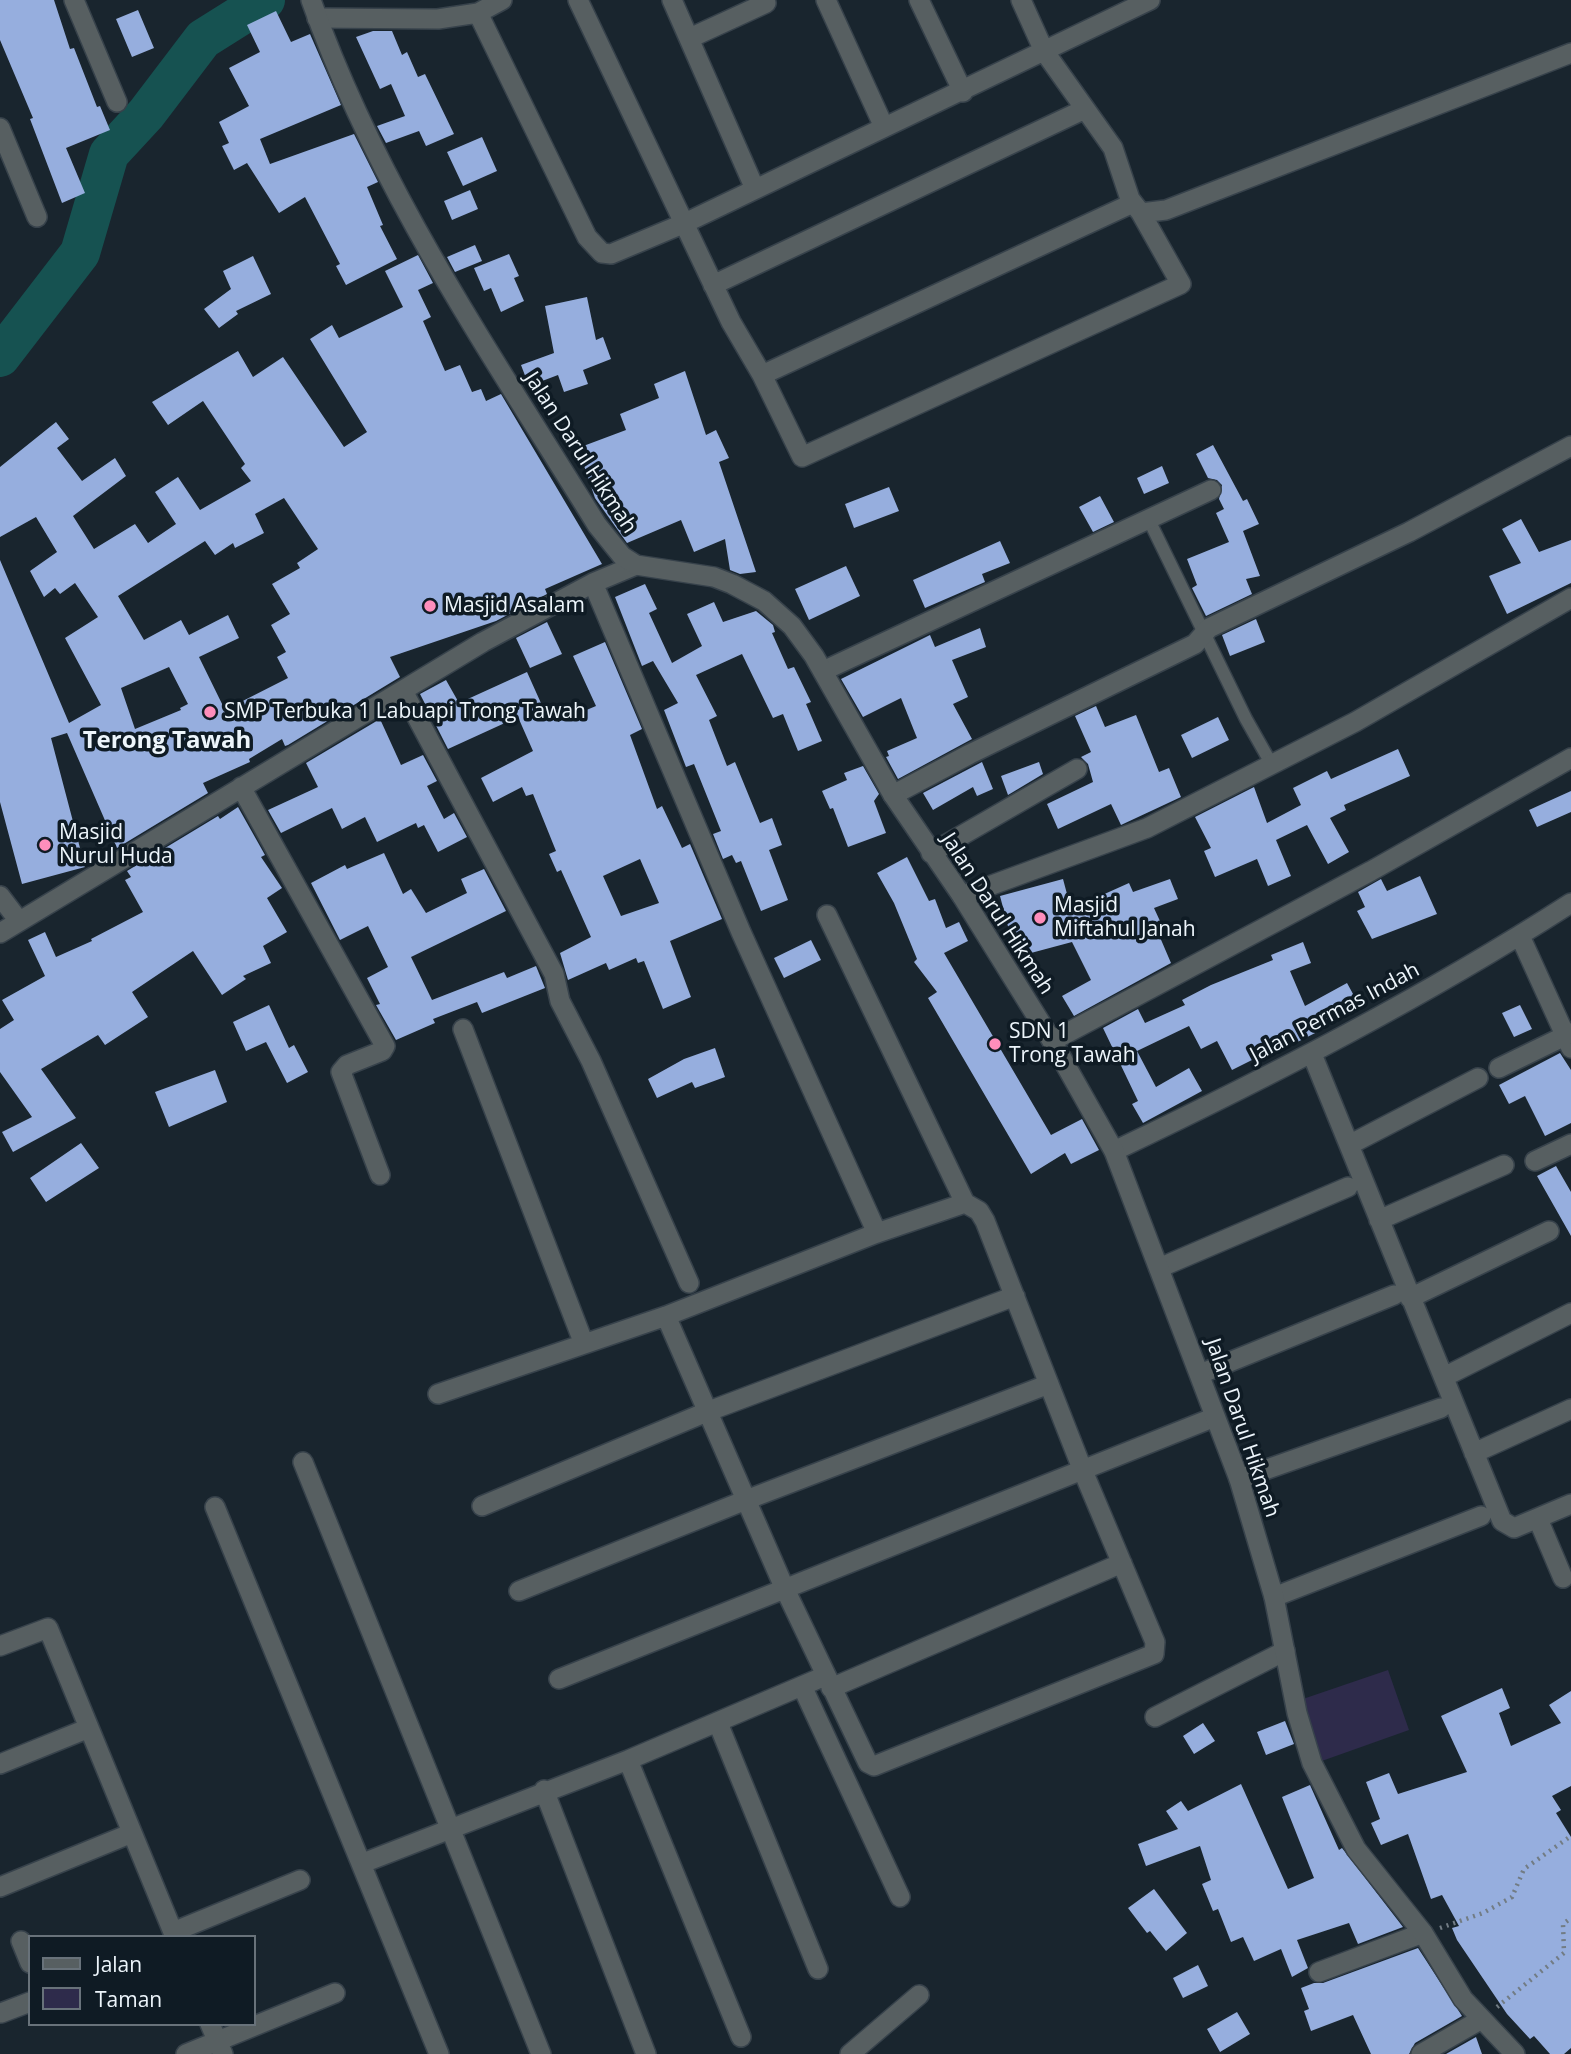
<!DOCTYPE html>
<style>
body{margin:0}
#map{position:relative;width:1571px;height:2054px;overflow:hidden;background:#19252e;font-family:"Open Sans",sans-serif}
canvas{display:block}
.legend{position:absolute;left:28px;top:1935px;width:228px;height:91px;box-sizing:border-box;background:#0f1b24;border:2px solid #68727a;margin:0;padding:9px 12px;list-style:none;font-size:21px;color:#edf5fb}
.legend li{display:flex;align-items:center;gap:14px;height:35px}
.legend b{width:35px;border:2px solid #68727a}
</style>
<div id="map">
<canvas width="1571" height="2054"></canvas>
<ul class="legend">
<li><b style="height:9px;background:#575f61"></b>Jalan</li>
<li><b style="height:19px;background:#2e2b4b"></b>Taman</li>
</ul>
</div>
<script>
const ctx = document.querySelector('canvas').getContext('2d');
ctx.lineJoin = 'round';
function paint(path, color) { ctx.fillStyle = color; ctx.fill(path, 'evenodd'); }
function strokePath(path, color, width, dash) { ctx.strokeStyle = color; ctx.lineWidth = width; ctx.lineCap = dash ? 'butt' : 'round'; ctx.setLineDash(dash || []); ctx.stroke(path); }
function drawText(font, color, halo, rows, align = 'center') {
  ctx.font = font + ' "Open Sans",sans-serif'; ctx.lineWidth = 7; ctx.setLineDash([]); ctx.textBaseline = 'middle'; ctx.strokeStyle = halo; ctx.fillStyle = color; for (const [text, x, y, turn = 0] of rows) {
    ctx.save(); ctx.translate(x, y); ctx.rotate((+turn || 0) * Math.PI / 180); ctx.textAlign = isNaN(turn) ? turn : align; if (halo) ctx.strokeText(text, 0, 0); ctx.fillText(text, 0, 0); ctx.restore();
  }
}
paint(new Path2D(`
 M1388,1670L1409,1730L1319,1762L1297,1701Z`), '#2e2b4b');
strokePath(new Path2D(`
 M0,357L80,253L109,154L146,114L203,39L265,0`), '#165251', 40);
paint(new Path2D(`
 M0,0H54L70,49L74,48L97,107L100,106L110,130L66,148L85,193L62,203L30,119L33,118L0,40Z
 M138,10L154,48L132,57L116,19Z
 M276,11L291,42L310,34L341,105L260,139L270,164L354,134L378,182L367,187L383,225L380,226L397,259L346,285L336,266L340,264L305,197L279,213L247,163L234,170L222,146L229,143L219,122L249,106L229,68L260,52L247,25Z
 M373,31H392L402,55L407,52L418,77L425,74L454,134L426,146L419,131L386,143L377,126L405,116L391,84L380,89L356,37Z
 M482,137L497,171L463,186L447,152Z
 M470,190L478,209L452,220L444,201Z
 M475,245L482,261L455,272L447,257Z
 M509,254L519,276L514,278L524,301L501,312L491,288L484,291L474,268Z
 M418,255L433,283L418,290L431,317L423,321L445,371L460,365L472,392L481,389L486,401L501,394L602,564L545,589L547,594L496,621L390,657L400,677L288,745L285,746L282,739L249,759L250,762L203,783L208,793L117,848L67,733L51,738L85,867L22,884L0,802V560L69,723L101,705L65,638L98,617L75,583L60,594L55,588L44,597L30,571L57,552L36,517L0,537V467L56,422L69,439L57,448L82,481L115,458L126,476L73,516L94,549L135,524L148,543L176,524L155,492L178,477L200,510L251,481L241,468L245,464L203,401L168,425L152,402L238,351L253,377L283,357L344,447L367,432L310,339L332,325L339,338L403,307L385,271ZM284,498L318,549L297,563L300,568L272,584L290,614L271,625L286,652L277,657L288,678L225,710L199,657L239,638L228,615L189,635L181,620L144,640L118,596L205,541L215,555L233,543L235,548L264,533L255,514ZM169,667L188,704L180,708L181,710L135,729L121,688Z
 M253,256L271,294L236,311L238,314L219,328L204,309L231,289L223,271Z
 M587,297L596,340L603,337L611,359L583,370L588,384L564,392L558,375L529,386L521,365L554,353L545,306Z
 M685,371L706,435L716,430L729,458L719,462L756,572L740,574L730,570L725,539L694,552L681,520L627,543L595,498L578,448L626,430L620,414L659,398L654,384Z
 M1213,445L1243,501L1247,499L1259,524L1243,531L1260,576L1246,579L1252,594L1206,616L1192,588L1197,585L1187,559L1229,542L1216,513L1224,509L1219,499L1222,485L1217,480L1208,478L1196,454Z
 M1162,466L1169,483L1144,494L1137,478Z
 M889,487L899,511L854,528L845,504Z
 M1100,496L1114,522L1093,532L1079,507Z
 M1521,519L1539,552L1571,540V583L1507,614L1489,576L1521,563L1502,529Z
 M1000,541L1010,563L982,574L985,582L925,608L913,580Z
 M846,566L860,596L809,620L795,589Z
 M645,584L657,609L649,613L672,663L702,646L687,614L714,602L723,622L756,611L773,625L775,632L772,633L788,669L794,667L811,702L806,704L822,741L798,751L783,714L773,718L742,654L696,675L717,716L709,720L727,766L735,762L760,823L772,818L782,845L769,850L788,900L761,911L741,861L736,863L732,855L723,859L713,834L721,831L694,764L686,767L664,710L678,703L653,661L642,666L615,597Z
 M1256,619L1265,642L1230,656L1222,635Z
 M547,622L562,654L530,668L516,638Z
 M980,628L986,647L952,660L968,697L953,704L972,739L898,779L886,757L889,756L887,751L917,738L901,698L863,717L841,679L930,635L935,647Z
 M605,642L642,729L630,735L657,809L662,806L682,848L690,844L722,919L670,941L691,997L663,1009L644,961L638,963L636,958L609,970L606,963L568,980L560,953L591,937L561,870L557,872L549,854L556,851L533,794L526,796L522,787L493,802L481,778L533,751L518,717L448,749L420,694L446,680L459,703L527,672L549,721L556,718L558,722L596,706L573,656ZM640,859L659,903L621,916L603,876Z
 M1096,706L1105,727L1136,715L1159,772L1169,768L1181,797L1121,825L1111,804L1058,829L1047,804L1093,782L1088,764L1081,757L1091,752L1075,716Z
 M1218,717L1229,740L1192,758L1181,735Z
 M380,719L401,765L423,755L437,781L427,786L444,819L454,813L467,837L438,852L424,825L418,828L416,823L377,842L365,817L342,829L332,808L281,833L268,810L318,787L306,763Z
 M1398,749L1410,776L1344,805L1346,810L1330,818L1349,852L1328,864L1307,825L1276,840L1291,876L1268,886L1257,859L1215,877L1204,851L1211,848L1195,817L1254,787L1267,823L1301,805L1293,788L1327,771L1331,779Z
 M982,762L993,789L977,796L973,787L933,810L923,793Z
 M1039,762L1043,774L1008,795L1001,776Z
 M863,766L879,794L874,801L886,833L848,847L833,808L830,809L822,791L847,780L844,773Z
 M1571,791V812L1537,827L1529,810Z
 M238,807L265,855L261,857L282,888L267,898L287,932L263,946L271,963L243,976L246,979L222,995L193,951L132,992L148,1017L105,1045L98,1035L41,1069L76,1118L13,1152L2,1132L32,1117L0,1072V1029L14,1020L2,1000L45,976L28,940L45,932L56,957L92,941L91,939L143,912L125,880L131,877L127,871L218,816L220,819Z
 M384,853L403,894L411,889L426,913L467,893L461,879L484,869L506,911L411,957L432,1000L504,972L507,978L536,966L545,988L482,1013L477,1002L433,1019L435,1023L396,1040L376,1005L380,1004L367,978L388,967L368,926L340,940L311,883L345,865L347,869Z
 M907,857L929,901L935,899L946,928L959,922L968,941L944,953L1051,1135L1082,1119L1099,1150L1071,1164L1065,1153L1031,1174L928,998L937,992L914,962L917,959L894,903L877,873Z
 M1420,876L1437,914L1372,939L1357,911L1365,907L1358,892L1381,879L1387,891Z
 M1063,879L1071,909L1129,883L1133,892L1170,879L1178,899L1154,908L1165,932L1159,935L1171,963L1074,1016L1062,996L1091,980L1072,942L1016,957L1000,896Z
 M811,940L821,960L784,978L774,958Z
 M1303,942L1311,963L1290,971L1305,1006L1347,983L1358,1003L1320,1024L1323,1029L1260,1061L1258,1057L1232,1070L1217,1041L1201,1049L1189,1026L1137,1051L1156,1087L1189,1068L1202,1091L1143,1123L1132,1104L1138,1101L1103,1028L1138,1009L1145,1023L1185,1005L1182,1000L1211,985L1273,960L1271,955Z
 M269,1005L289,1048L294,1045L308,1072L287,1083L266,1042L246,1051L233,1022Z
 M1520,1005L1532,1029L1514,1037L1502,1013Z
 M715,1048L725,1077L695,1088L692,1082L657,1098L648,1079L684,1059Z
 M1560,1053L1571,1070V1123L1545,1136L1525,1096L1509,1104L1499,1085Z
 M215,1070L227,1102L169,1127L155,1092Z
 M81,1143L99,1168L46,1202L30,1178Z
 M1556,1166L1571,1192V1236L1537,1176Z
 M1502,1688L1510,1708L1499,1713L1511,1746L1561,1723L1549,1705L1571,1691V1786L1552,1796L1561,1810L1556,1813L1571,1837V2048L1564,2054H1550L1534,2036L1530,2039L1507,2014L1457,1940L1452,1928L1459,1926L1442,1895L1431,1899L1408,1834L1381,1845L1371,1823L1380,1819L1366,1782L1389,1773L1398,1794L1467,1772L1441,1716Z
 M1285,1721L1294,1744L1266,1755L1257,1732Z
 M1203,1723L1215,1741L1194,1754L1183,1736Z
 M1241,1784L1288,1889L1314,1878L1282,1797L1310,1785L1339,1850L1342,1848L1403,1927L1358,1944L1349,1923L1297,1940L1308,1968L1292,1977L1281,1949L1254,1961L1243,1937L1231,1942L1218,1909L1213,1911L1202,1884L1211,1880L1200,1846L1146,1866L1138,1844L1178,1829L1166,1811L1181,1801L1188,1811Z
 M1154,1889L1187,1933L1166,1951L1150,1931L1147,1933L1128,1908Z
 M1418,1948L1462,2016L1415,2043L1409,2054H1371L1353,2015L1311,2031L1304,2011L1309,2009L1301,1988L1314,1983H1323Z
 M1198,1965L1208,1986L1183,1998L1173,1978Z
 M1237,2012L1250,2034L1220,2052L1207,2029Z
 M1476,2037L1482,2054H1446Z`), '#96aede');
const service = new Path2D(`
 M1148,518L1246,719L1272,765`);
const minor = new Path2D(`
 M74,0L117,102
 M578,0L731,322L762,375
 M672,0L755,189
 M826,0L884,127
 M919,0L963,92
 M1021,0L1044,51L1113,148L1130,199L1141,213L1166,210L1571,53
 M478,13L587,237L602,253L611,254L685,223L1150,0
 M317,18L438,19L478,13L502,0
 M690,38L766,3
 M0,128L37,217
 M1133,203L762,375L802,457L1181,284L1141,213
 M713,285L1085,109
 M593,583L741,932L877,1233
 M823,671L1211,490
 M403,691L554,974L560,1001L591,1061L689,1283
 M241,787L385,1046L382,1051L347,1065L341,1072L380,1175
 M893,795L970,754L1195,644L1209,628L1409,532L1571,446
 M931,853L1077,769
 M0,896L19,921
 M962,896L1147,828L1355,722L1571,598
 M827,915L965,1203
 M0,933L483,642L593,583L636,565
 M1520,936L1571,1048
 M463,1029L584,1344
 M1052,1041L1371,871L1571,758
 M1312,1054L1502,1521L1514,1528L1571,1504
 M1499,1068L1571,1033
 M1349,1145L1478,1078
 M1114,1151C1271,1076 1425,997 1571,903
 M1535,1161L1571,1144
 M1379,1220L1504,1165
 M1159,1268L1348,1187
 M1410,1298L1549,1231
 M1200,1374L1394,1295
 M1444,1377L1571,1313
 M438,1394L666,1316L877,1233L965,1203L979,1211L985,1221L1083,1471L1155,1642L1154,1654L874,1766L868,1763L784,1587L666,1316
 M1474,1453L1571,1409
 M303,1462L541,2054
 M1239,1479L1441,1408
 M482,1506L709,1411L1015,1296
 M215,1507L439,2054
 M1538,1519L1563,1578
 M519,1591L746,1500L1049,1384
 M1274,1597L1481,1516
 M0,1646L48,1628L175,1937
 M559,1679L1215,1417
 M802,1686L900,1897
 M831,1688L1122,1563
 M1155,1717L1285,1651
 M718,1723L818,1969
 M628,1760L741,2037
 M0,1764L89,1728
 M544,1790L646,2054
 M363,1863L628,1760L825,1676
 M0,1887L132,1833
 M173,1932L300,1880
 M21,1941L30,1963
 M1319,1972L1423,1933
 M1,2013L30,2002
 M210,2024L223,2054
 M186,2054L335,1993
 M850,2054L919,1995
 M1421,2054L1480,2020`);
const tertiary = new Path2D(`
 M311,0C378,190 492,355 597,525L622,556L636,565L714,577L732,584L764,601L792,626L814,656L893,795L962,896L1052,1041L1114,1151L1239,1479L1274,1597L1297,1713L1312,1763L1356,1849L1423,1933L1463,1999L1515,2054`);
strokePath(service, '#37424b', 15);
strokePath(minor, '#37424b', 22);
strokePath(tertiary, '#37424b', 22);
strokePath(new Path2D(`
 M1440,1928L1483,1913L1512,1897L1524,1869L1571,1836
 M1497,2007L1564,1953L1563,1924L1571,1918`), '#727c84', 4.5, [2, 5]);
strokePath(service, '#575f61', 12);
strokePath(minor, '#575f61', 19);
strokePath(tertiary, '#575f61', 19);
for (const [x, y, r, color] of [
 [430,606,7,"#fe8ebb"],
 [210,712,7,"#fe8ebb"],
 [45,845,7,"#fe8ebb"],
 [1040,918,7,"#fe8ebb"],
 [995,1044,7,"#fe8ebb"]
]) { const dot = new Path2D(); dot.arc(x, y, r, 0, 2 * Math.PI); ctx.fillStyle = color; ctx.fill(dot); strokePath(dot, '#0f1b24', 2.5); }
drawText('21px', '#edf5fb', '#0f1b24', [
 ["Jalan Darul Hikmah",580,453,57],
 ["Jalan Darul Hikmah",997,914,57],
 ["Jalan Permas Indah",1335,1013,-28],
 ["Jalan Darul Hikmah",1242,1428,71]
]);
drawText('21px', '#edf5fb', '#0f1b24', [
 ["Masjid Asalam",444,606],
 ["SMP Terbuka 1 Labuapi Trong Tawah",224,712],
 ["Masjid",59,833],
 ["Nurul Huda",59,857],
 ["Masjid",1054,906],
 ["Miftahul Janah",1054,930],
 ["SDN 1",1009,1032],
 ["Trong Tawah",1009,1056]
], 'left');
drawText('bold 24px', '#edf5fb', '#0f1b24', [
 ["Terong Tawah",167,741]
]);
</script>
